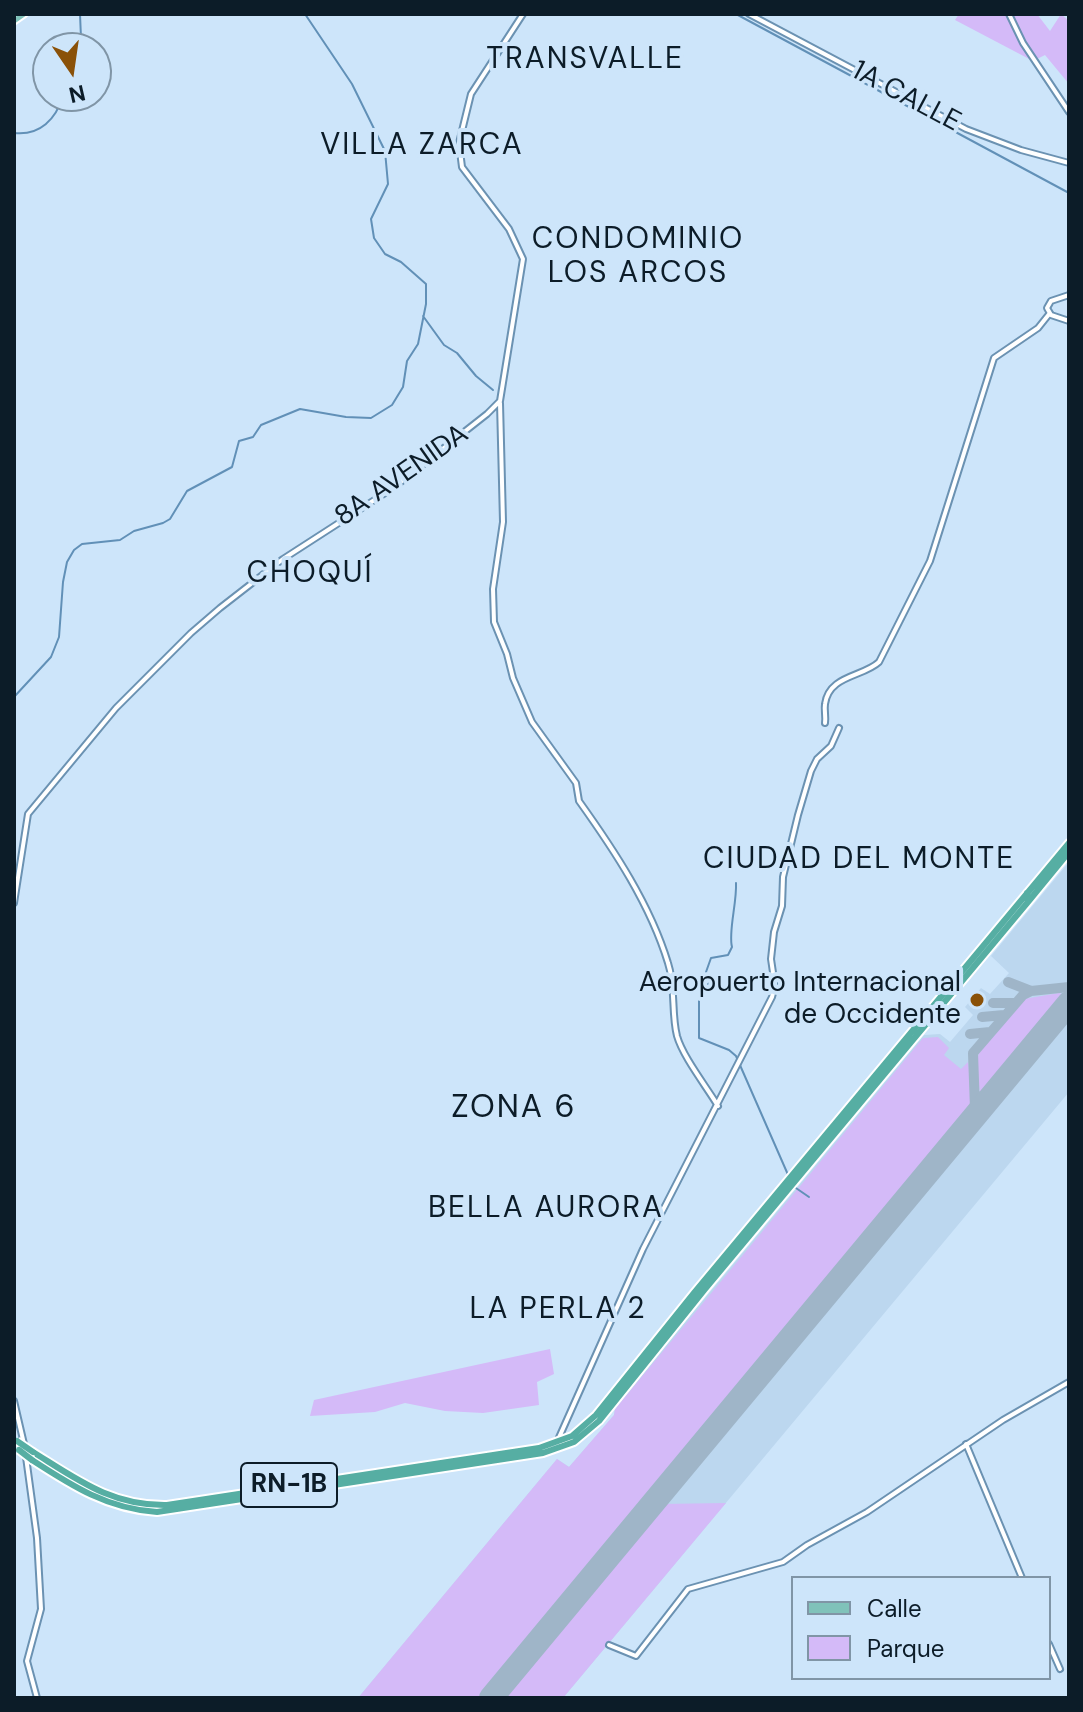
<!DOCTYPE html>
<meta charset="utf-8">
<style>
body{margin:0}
#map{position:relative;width:1083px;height:1712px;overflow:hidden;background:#cde5fa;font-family:"DM Sans",sans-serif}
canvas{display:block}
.frame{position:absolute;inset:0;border:16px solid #0c1c28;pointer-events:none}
.legend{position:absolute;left:791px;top:1576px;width:260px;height:104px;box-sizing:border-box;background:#cde5fa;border:2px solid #8095a6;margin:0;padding:10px 14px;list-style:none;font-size:24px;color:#0c1c28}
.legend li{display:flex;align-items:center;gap:16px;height:40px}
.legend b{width:40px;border:2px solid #8095a6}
.north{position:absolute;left:32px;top:32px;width:80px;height:80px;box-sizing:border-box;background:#cde5fa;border:2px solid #8095a6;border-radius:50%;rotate:167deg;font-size:22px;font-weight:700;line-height:32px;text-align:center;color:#0c1c28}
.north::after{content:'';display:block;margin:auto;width:28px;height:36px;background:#8a5108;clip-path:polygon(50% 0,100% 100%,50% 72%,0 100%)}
</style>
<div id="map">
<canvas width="1083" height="1712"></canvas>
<div class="frame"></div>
<ul class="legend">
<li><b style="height:10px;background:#80c2ba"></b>Calle</li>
<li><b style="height:22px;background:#d4baf8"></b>Parque</li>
</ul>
<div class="north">N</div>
</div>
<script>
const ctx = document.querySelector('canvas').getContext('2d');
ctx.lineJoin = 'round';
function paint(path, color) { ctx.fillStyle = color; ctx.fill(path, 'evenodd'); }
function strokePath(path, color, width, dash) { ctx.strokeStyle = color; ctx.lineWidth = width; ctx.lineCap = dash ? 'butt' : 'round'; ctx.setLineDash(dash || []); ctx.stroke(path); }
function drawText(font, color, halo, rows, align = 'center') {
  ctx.font = font + ' "DM Sans",sans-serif'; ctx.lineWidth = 8; ctx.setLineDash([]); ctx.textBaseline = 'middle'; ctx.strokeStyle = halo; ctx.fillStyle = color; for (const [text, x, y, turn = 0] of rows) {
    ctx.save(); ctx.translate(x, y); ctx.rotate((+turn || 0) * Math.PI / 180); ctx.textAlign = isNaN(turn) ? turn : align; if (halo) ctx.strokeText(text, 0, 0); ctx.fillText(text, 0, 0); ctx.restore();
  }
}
paint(new Path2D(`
 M1069,862V1092L563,1698H358L557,1459L569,1467L614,1415L615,1409L650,1364L924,1035L940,1034L950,1042L973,1015L965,1007L981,988L990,994L1009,973L991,956Z`), '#bcd7ef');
paint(new Path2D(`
 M959,14H1037L1050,31L1061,14L1069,21V84L1045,55L1033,61L955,20Z
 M1059,993L1064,995L1063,1001L987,1092L980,1093L976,1064L979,1053L1024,999Z
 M938,1037L949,1048L944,1055L961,1069L968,1062L973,1104L967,1116L482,1698H358L557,1459L569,1467L614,1415L615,1409L923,1038Z
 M550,1349L554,1374L537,1382L539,1405L483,1413L445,1411L405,1403L375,1412L310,1416L314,1400Z
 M726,1503L563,1698H499L661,1504Z`), '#d4baf8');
strokePath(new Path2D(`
 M736,14L1069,193
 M78,48L81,38L80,14
 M14,133C40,136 56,119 63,96
 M423,316L444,345L457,353L476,376L493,390
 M14,697L51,657L59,637L63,582L67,562L74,550L82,544L120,540L134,531L163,523L170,519L187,491L232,467L239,441L253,437L261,425L300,409L346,417L371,418L392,405L403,387L407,361L418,344L426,304V284L401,262L385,254L374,238L371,219L388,184L385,151L352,84L305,14
 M736,883C737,903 728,932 732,947L728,955L711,958L706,972L711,981L699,994V1038L729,1050L736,1056L789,1177
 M793,1186L809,1197`), '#6190b7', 2);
strokePath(new Path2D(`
 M1008,982L1031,991
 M993,1003H1016
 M1067,1006L1069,998
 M982,1017L1004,1015
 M970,1034L990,1032
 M975,1094L982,1100L993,1094
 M965,1128L975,1109L973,1053L1023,995L1031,991L1069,987`), '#9fb5c8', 10);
strokePath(new Path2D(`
 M491,1698L1069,1003`), '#9fb5c8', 24);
const tertiary = new Path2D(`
 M749,14L966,129L1021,150L1069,163
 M1009,14L1023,43L1069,112
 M1069,295L1051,301L1047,308L1051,315L1069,321
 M500,403L503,522L493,589L494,622L507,654L513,678L532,722L576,783L579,801C614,850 650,904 668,963C676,987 671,1012 677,1036C683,1057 706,1086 718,1106
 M825,723C826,716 824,710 825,704C829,675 863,677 879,662L930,561L994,358L1038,328L1050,313
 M14,903L28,814L116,708L191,633L220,608L283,559L393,488L487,414L500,401L523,259L509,229L462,167L459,143L471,94L523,14
 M14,1401L24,1444
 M557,1442L643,1249L772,997L775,986L771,959L774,932L782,906L783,877L798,815L811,771L817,759L831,746L839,728
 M966,1444L1022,1578
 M26,1457L37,1538L41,1609L27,1661L37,1698
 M1049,1644L1060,1669
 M609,1645L636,1656L688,1589L783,1562L807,1545L867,1512L1003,1420L1069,1382`);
const primary = new Path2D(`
 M14,21L24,14`);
const trunk = new Path2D(`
 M1028,902L1069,852
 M33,1452C78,1480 112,1506 167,1505L539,1448L572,1436L596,1415L694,1293L1069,843
 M32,1460C72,1486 108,1509 157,1512L543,1453L574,1442L599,1421L705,1289L1028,902L1027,893`);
strokePath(tertiary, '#6b92b2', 8);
strokePath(primary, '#fff', 9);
strokePath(trunk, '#fff', 10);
strokePath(tertiary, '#fff', 4);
strokePath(primary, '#80c2ba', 5);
strokePath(trunk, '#56aea3', 6);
const trunkBridge = new Path2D(`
 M17,1441L33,1452
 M19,1450L32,1460`);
strokePath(trunkBridge, '#fff', 10, []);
strokePath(trunkBridge, '#56aea3', 6);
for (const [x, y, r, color] of [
 [977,1000,8,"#8a5108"]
]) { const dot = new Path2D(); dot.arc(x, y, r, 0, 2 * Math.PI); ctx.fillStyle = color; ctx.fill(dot); strokePath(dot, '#cde5fa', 3); }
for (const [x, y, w] of [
 [289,1485,96]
]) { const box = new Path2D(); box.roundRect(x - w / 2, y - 22, w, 44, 6); ctx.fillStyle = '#cde5fa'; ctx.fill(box); strokePath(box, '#0c1c28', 2); }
drawText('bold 26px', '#0c1c28', null, [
 ["RN-1B",289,1485]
]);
drawText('28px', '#0c1c28', '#cde5fa', [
 ["1A CALLE",906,97,28],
 ["8A AVENIDA",402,476,-35]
]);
drawText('28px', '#0c1c28', '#cde5fa', [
 ["Aeropuerto Internacional",961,984],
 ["de Occidente",961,1016]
], 'right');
ctx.letterSpacing = '2px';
drawText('30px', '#0c1c28', '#cde5fa', [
 ["TRANSVALLE",585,60],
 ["VILLA ZARCA",422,146],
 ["CONDOMINIO",638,240],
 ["LOS ARCOS",638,274],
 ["CHOQUÍ",310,574],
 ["CIUDAD DEL MONTE",859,860],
 ["BELLA AURORA",546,1209],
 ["LA PERLA 2",558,1310]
]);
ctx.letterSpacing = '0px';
ctx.letterSpacing = '2px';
drawText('32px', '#0c1c28', '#cde5fa', [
 ["ZONA 6",514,1109]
]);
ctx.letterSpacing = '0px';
</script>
